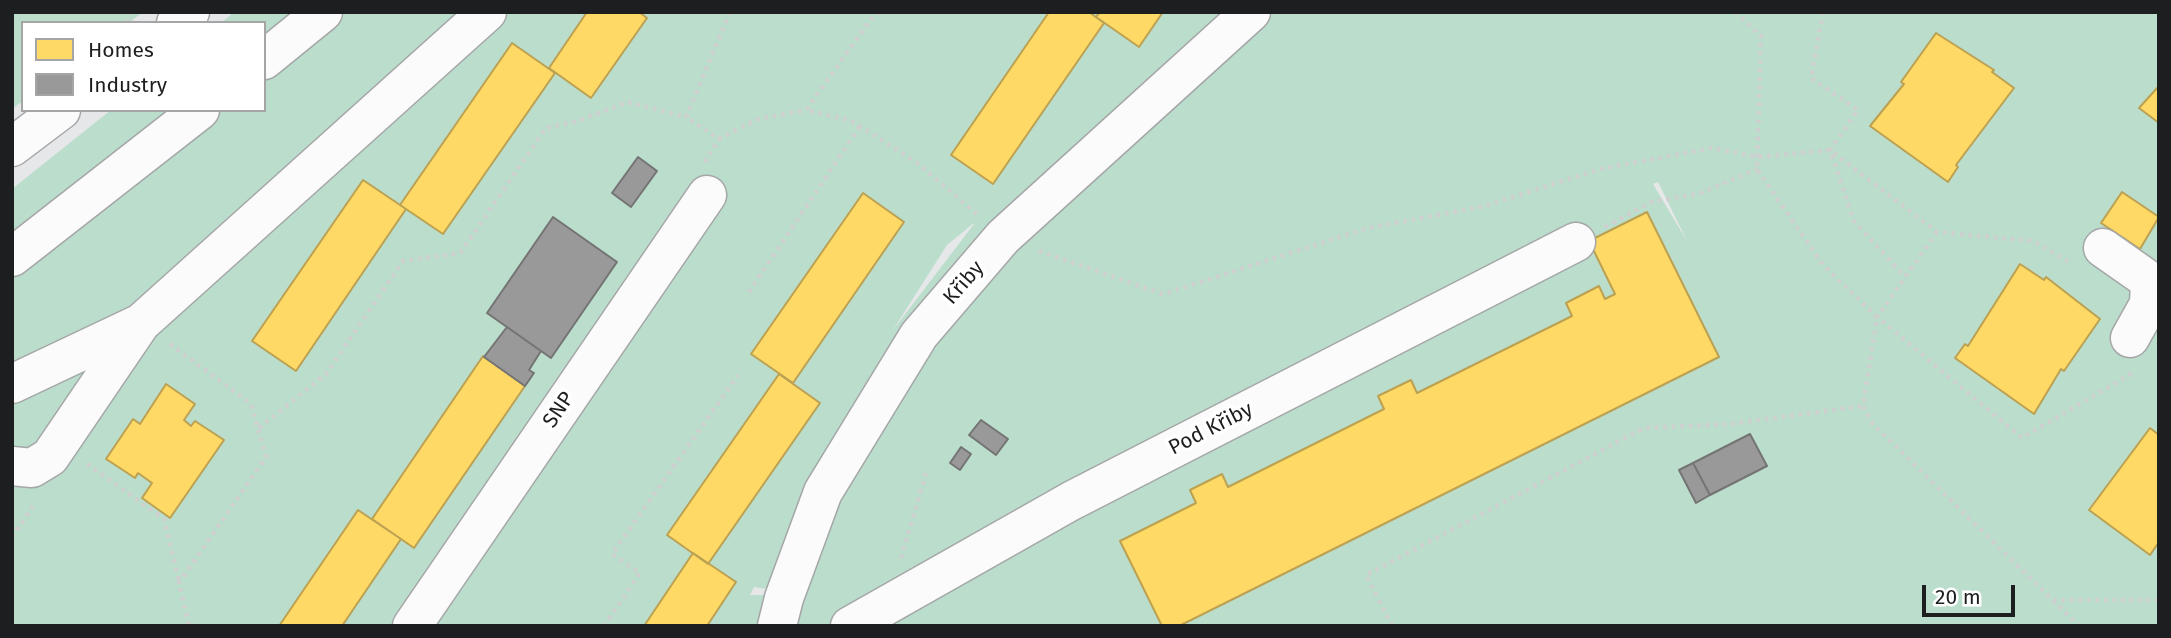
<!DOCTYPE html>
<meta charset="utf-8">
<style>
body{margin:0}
#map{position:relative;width:2171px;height:638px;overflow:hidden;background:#e6e7e8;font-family:"Fira Sans",sans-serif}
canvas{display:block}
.frame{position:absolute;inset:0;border:14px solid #1d1e1f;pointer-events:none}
.legend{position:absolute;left:21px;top:21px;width:245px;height:91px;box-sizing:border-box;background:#fff;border:2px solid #a5a5a5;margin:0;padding:9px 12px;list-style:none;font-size:21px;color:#1d1e1f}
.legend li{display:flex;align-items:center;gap:14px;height:35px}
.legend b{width:35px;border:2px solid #a5a5a5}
.scale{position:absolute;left:1922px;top:585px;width:93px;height:32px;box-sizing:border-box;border:4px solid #1d1e1f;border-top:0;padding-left:9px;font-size:21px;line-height:24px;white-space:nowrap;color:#1d1e1f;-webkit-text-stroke:5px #fff;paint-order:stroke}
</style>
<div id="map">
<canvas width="2171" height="638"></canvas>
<div class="frame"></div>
<ul class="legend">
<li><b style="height:19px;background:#ffd966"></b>Homes</li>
<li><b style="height:19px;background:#999"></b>Industry</li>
</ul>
<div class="scale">20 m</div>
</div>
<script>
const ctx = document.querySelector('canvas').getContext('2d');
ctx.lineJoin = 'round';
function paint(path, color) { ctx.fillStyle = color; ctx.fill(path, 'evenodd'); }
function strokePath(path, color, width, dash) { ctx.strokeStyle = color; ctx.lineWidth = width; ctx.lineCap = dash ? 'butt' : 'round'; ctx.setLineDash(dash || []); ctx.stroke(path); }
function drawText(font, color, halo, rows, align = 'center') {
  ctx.font = font + ' "Fira Sans",sans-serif'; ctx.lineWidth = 7; ctx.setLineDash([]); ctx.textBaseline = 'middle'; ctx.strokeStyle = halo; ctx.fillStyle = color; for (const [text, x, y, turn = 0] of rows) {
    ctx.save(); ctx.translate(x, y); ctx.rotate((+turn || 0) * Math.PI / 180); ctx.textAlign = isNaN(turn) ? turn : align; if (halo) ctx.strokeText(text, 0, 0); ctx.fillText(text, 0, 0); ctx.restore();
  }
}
paint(new Path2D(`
 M12,12H143L129,23H23V101L12,109Z
 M234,12H2159V626H12V189L111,110H264V23H221ZM1658,182L1687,241L1653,184ZM974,223V224L893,330L947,245ZM754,587L805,595H750Z`), '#bdc');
const homes = new Path2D(`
 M587,12H639L647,18L591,98L549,68Z
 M1049,12H1089L1104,23L993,184L951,155Z
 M1100,12H1163L1139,47L1096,17Z
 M1936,33L1994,70L1992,72L2014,88L1956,165L1958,167L1948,182L1870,126L1904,84L1901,82Z
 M512,43L555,73L443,234L400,205Z
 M2159,86V123L2139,108Z
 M363,180L406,209L296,371L252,341Z
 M2122,192L2159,217L2140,249L2101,223Z
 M863,193L904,222L793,383L751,354Z
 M1647,212L1719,357L1179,626H1162L1120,541L1196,503L1190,490L1222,474L1228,487L1384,409L1378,396L1411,380L1417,393L1572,316L1566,303L1599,286L1605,299L1615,294L1589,241Z
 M2020,264L2044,280L2046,277L2100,319L2064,371L2061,369L2034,414L1955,358L1965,344L1968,346Z
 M483,356L525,386L414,548L372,519Z
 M779,374L820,403L708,564L667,535Z
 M166,384L195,404L184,420L191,426L195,421L224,440L170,518L142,498L152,483L138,473L135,478L106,459L133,419L140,424Z
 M2150,428L2159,435V542L2150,555L2089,510Z
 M358,510L401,539L342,626H279Z
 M693,553L736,582L707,626H644Z`);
paint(homes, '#ffd966');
strokePath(homes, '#bba151', 2);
const industry = new Path2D(`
 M638,157L657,171L631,207L612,193Z
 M553,217L617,262L551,358L487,313Z
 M507,327L541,351L529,370L534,373L525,386L484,357Z
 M981,420L1008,439L996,455L969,435Z
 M1750,434L1767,466L1710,495L1693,463Z
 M961,447L971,454L960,470L950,463Z
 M1693,463L1710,495L1696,503L1679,470Z`);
paint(industry, '#999');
strokePath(industry, '#747474', 2);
const minor = new Path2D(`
 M176,23L190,12
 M264,60L323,12
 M12,147L61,110
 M2103,248L2150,281
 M12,257L200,110
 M2130,338L2149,304L2150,281
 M12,384L141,323
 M12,466L32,468L50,457L141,323L487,12
 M412,626L707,195
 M777,626L784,598L823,492L919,335L1003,237L1251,12
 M850,626L1071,501L1576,242`);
strokePath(minor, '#a5a6a7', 41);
strokePath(new Path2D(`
 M730,12L686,117L719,139L758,119L806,110
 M880,12L871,19L806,110L850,120L916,162L978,215
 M1735,12L1761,36L1757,169L1823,265L1877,317L1863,406L1873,424L2079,626
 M1823,12L1811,78L1858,110L1830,150L1854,221L1905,277
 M128,23L130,12
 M705,162L719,139
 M1605,227L1651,202L1701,193L1757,169
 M1937,232L1877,317L2022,438L2134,372
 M1039,251L1163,294L1368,228L1485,206L1600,169L1712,148L1758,157L1830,150L1937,232L2033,241L2071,263
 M749,292L860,126
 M170,344L251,404L266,457L179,583L189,626
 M259,428L326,374L403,261L460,253L546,128L578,121L627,102L686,117
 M87,464L164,519L179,582
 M12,537L35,503
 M901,558L927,470
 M2053,600H2159
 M604,626L640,573L612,554L738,375
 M1392,626L1366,575L1644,428L1730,424L1863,406`), '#cfcfd0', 4.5, [3.5, 5]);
strokePath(minor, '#fbfbfc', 38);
drawText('21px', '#1d1e1f', '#fff', [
 ["Křiby",964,283,-49],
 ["SNP",559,410,-56],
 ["Pod Křiby",1211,429,-27]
]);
</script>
